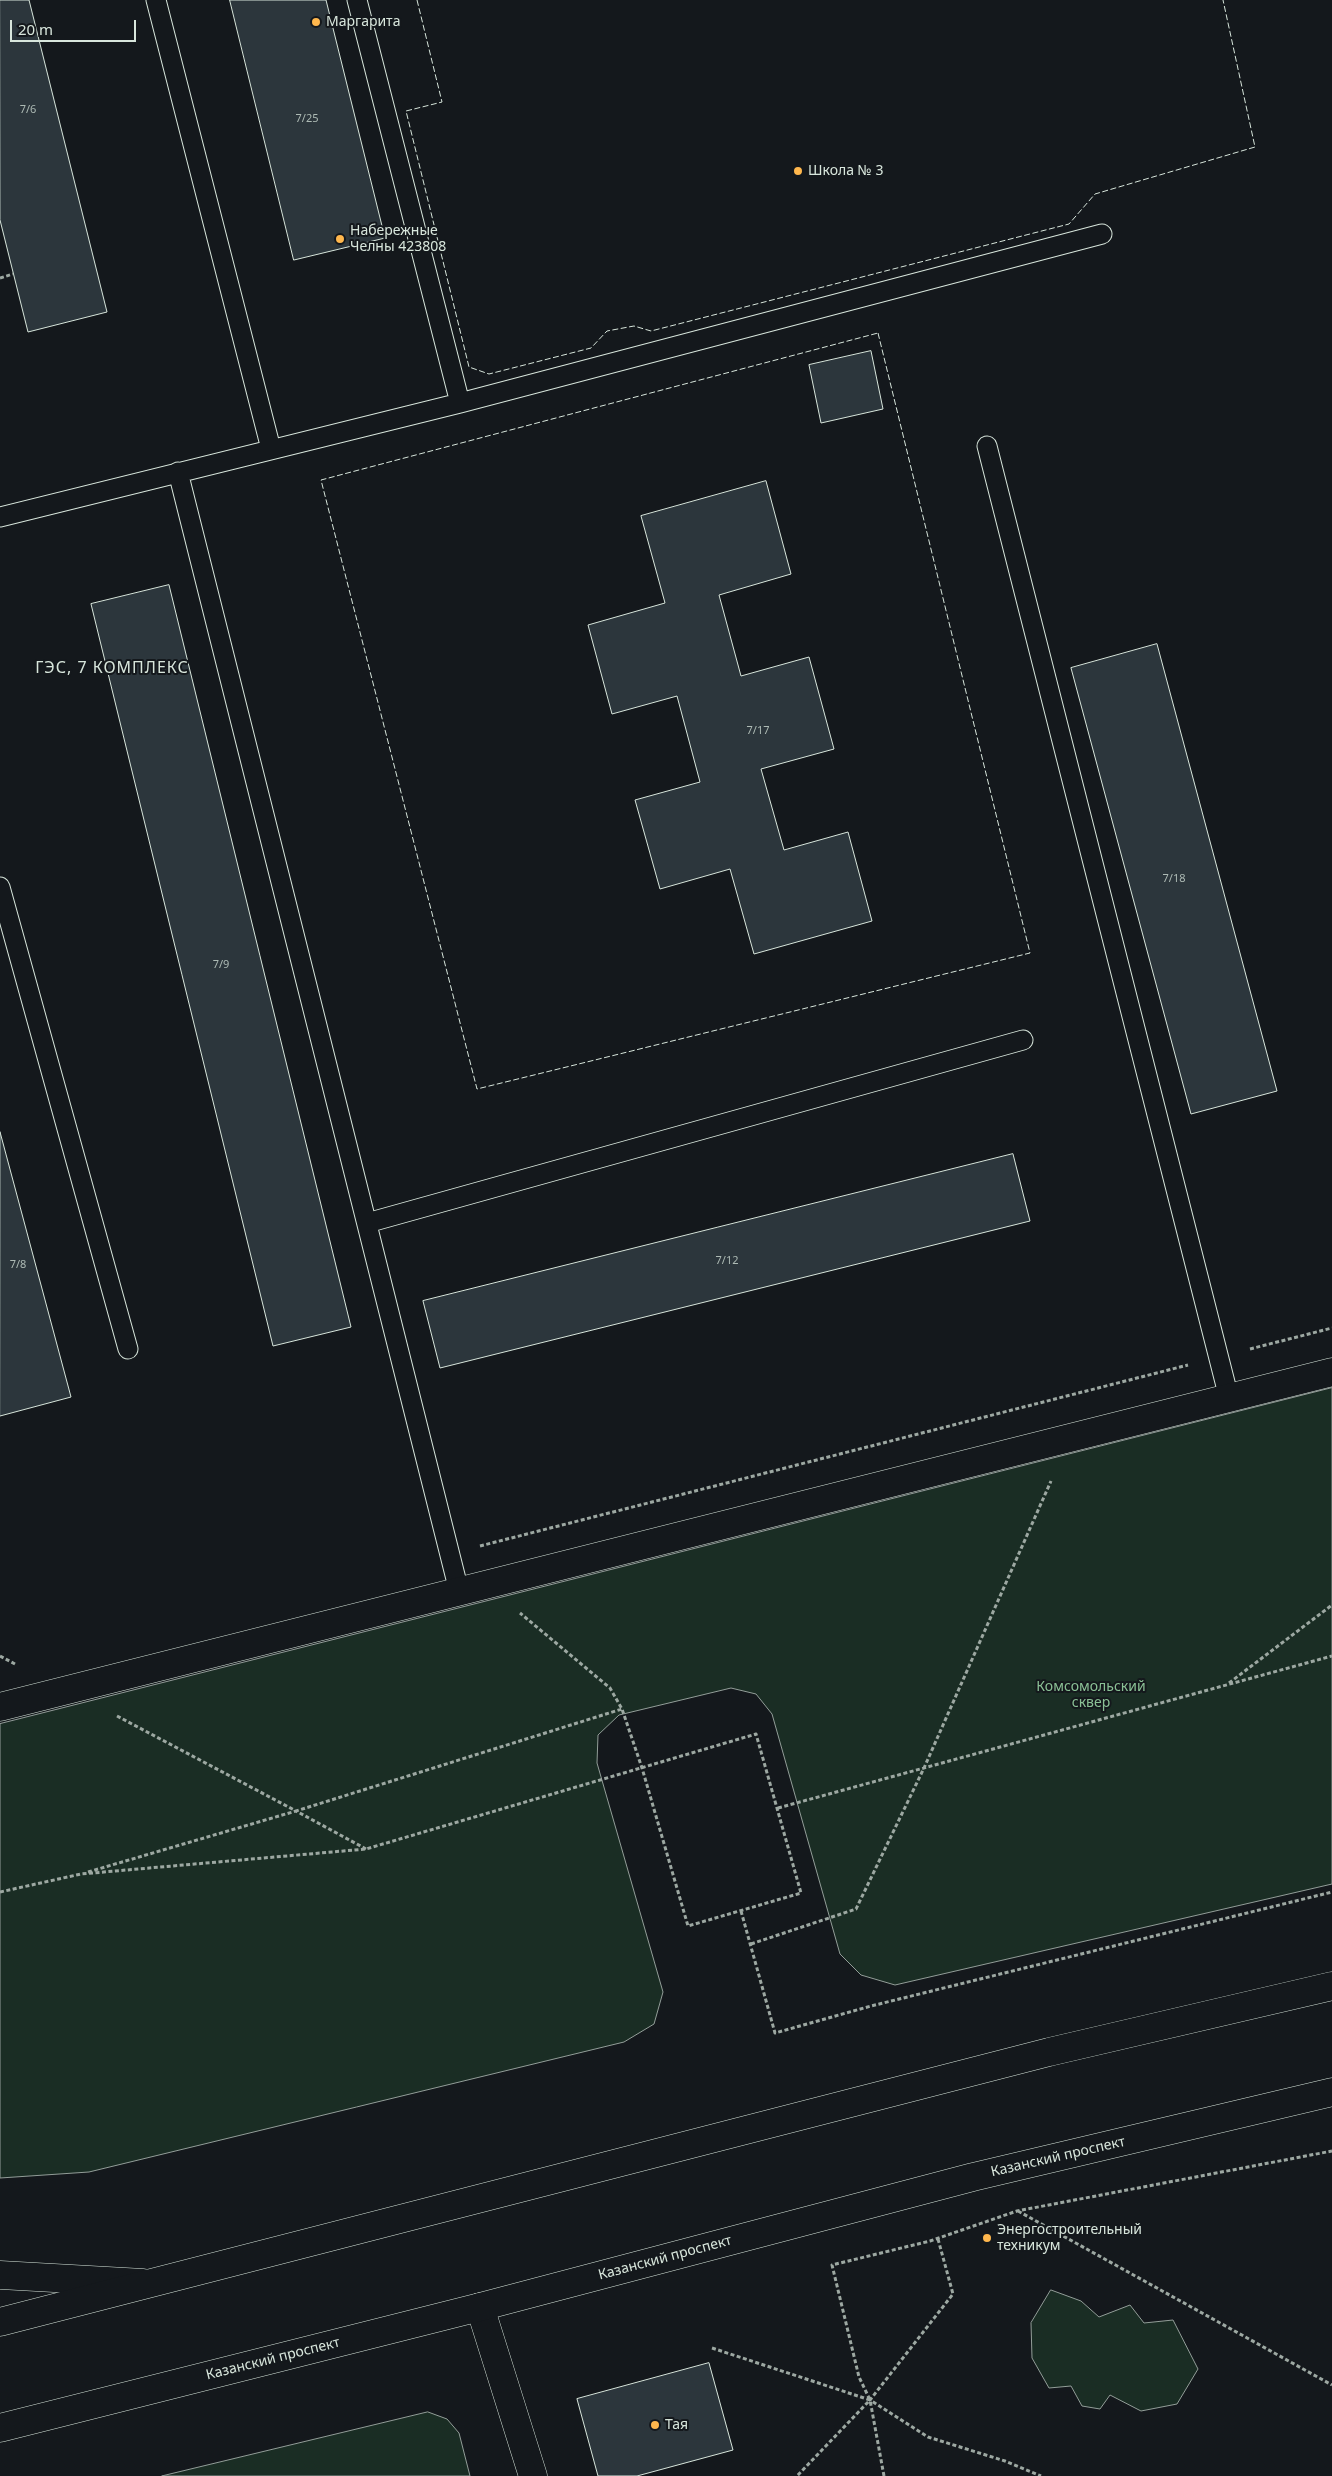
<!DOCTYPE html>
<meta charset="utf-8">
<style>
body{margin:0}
#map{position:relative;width:1332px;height:2476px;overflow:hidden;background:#14181c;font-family:"Noto Sans",sans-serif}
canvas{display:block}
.scale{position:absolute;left:10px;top:20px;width:126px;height:22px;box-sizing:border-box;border:2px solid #d8e6dc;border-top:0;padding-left:6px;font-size:15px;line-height:18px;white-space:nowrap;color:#d8e6dc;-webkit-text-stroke:4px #14181c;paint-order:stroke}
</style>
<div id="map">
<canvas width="1332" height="2476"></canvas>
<div class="scale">20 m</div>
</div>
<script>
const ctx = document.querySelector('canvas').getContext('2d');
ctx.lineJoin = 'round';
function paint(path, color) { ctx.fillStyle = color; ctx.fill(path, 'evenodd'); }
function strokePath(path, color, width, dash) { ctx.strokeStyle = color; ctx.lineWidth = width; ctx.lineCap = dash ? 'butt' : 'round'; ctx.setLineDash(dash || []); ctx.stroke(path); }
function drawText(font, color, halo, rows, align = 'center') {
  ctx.font = font + ' "Noto Sans",sans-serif'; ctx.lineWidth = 4; ctx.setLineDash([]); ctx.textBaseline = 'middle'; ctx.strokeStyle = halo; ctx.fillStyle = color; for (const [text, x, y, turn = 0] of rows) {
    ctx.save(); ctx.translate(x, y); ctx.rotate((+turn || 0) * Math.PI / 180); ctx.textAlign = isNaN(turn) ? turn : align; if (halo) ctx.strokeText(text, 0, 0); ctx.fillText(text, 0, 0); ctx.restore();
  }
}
const green = new Path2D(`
 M1332,1388V1884L895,1985L861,1975L840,1954L772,1714L756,1694L731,1688L619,1715L598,1735L597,1763L663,1992L654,2024L624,2042L89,2172L0,2178V1724Z
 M1051,2290L1081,2301L1099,2317L1130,2305L1144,2323L1173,2320L1198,2369L1177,2404L1141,2411L1110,2395L1100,2409L1082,2406L1071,2386L1049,2388L1032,2358L1031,2323Z
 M428,2412L447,2419L459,2433L470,2476H162Z`);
paint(green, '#1a2d24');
strokePath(green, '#939e99', 1);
const building = new Path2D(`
 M0,0H29L107,312L28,332L0,220Z
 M230,0H326L385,238L294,260Z
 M871,351L883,409L821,423L809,365Z
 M766,481L791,574L719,595L741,676L809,657L834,749L761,769L784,850L848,832L872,921L754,954L730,869L660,889L635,800L700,782L677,696L612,714L588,625L665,603L641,516Z
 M169,585L351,1327L273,1346L91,604Z
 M1157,644L1277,1091L1191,1114L1071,668Z
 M0,1132L71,1397L0,1416Z
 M1013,1154L1030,1221L440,1368L423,1301Z
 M709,2363L733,2450L637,2476H598L577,2399Z`);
paint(building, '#2c363c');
strokePath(building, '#d8e6dc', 1);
const lane = new Path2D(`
 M156,0L271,449
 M357,0L460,403
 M987,446L1229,1398
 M178,472L459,1591
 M0,517L460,403L1102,234
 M0,887L128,1349
 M367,1223L1023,1040`);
const street = new Path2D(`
 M0,1707L1332,1372
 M0,2275L143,2283`);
const secondary = new Path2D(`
 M480,2307L533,2476`);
const primary = new Path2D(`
 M0,2322L1049,2052L1332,1986
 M0,2428L480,2307L973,2177L1332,2092`);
strokePath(lane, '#d8e6dc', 21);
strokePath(street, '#d8e6dc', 29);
strokePath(secondary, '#d8e6dc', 29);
strokePath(primary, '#d8e6dc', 29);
strokePath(new Path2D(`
 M0,278L13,274
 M1250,1349L1332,1328
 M480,1546L1188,1365
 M0,1656L15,1664
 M1229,1683L1332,1605
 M117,1716L296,1811L622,1709
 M778,1808L1332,1656
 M88,1872L296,1811L366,1849
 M0,1892L81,1874L366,1849L756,1734L801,1893L688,1926L642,1768L622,1709L610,1688L520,1613
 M741,1911L775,2033L871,2006L1332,1892
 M751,1944L856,1909L924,1768L1051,1481
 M1018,2211L1332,2385
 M938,2239L953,2294L870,2400L928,2437L1005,2461L1041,2476
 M712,2348L870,2400L797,2476
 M884,2476L870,2400L859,2377L832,2265L930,2241L1017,2211L1332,2151`), '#9da8a2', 3, [4, 2.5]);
strokePath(lane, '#14181c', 19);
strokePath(street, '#14181c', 28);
strokePath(secondary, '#14181c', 28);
strokePath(primary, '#14181c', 28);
strokePath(new Path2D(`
 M417,0L442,102L406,111L469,367L489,374L591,348L607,331L634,326L651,331L1069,224L1095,194L1255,147L1223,0
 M878,333L1030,953L477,1089L321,480Z`), '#d8e6dc', 1, [6, 2.5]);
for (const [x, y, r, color] of [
 [316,22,5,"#ffb74d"],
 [798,171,5,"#ffb74d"],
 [340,239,5,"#ffb74d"],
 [987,2238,5,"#ffb74d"],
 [655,2425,5,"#ffb74d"]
]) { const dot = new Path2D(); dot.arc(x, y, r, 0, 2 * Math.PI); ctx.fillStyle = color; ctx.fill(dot); strokePath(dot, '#14181c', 2); }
drawText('11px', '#adbab4', null, [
 ["7/6",28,110],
 ["7/25",307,119],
 ["7/17",758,731],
 ["7/18",1174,879],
 ["7/9",221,965],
 ["7/12",727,1261],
 ["7/8",18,1265]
]);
drawText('14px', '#d8e6dc', '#14181c', [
 ["Маргарита",326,22],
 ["Школа № 3",808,171],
 ["Набережные",350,231],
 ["Челны 423808",350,247],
 ["Энергостроительный",997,2230],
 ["техникум",997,2246],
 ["Тая",665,2425]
], 'left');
drawText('14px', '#8ac095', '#14181c', [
 ["Комсомольский",1091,1687],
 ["сквер",1091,1703]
]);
drawText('14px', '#d8e6dc', '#14181c', [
 ["Казанский проспект",1058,2157,-13],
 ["Казанский проспект",665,2258,-15],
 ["Казанский проспект",273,2359,-14]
]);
ctx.letterSpacing = '1px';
drawText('16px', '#d8e6dc', '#14181c', [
 ["ГЭС, 7 КОМПЛЕКС",112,668]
]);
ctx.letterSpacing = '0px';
</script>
